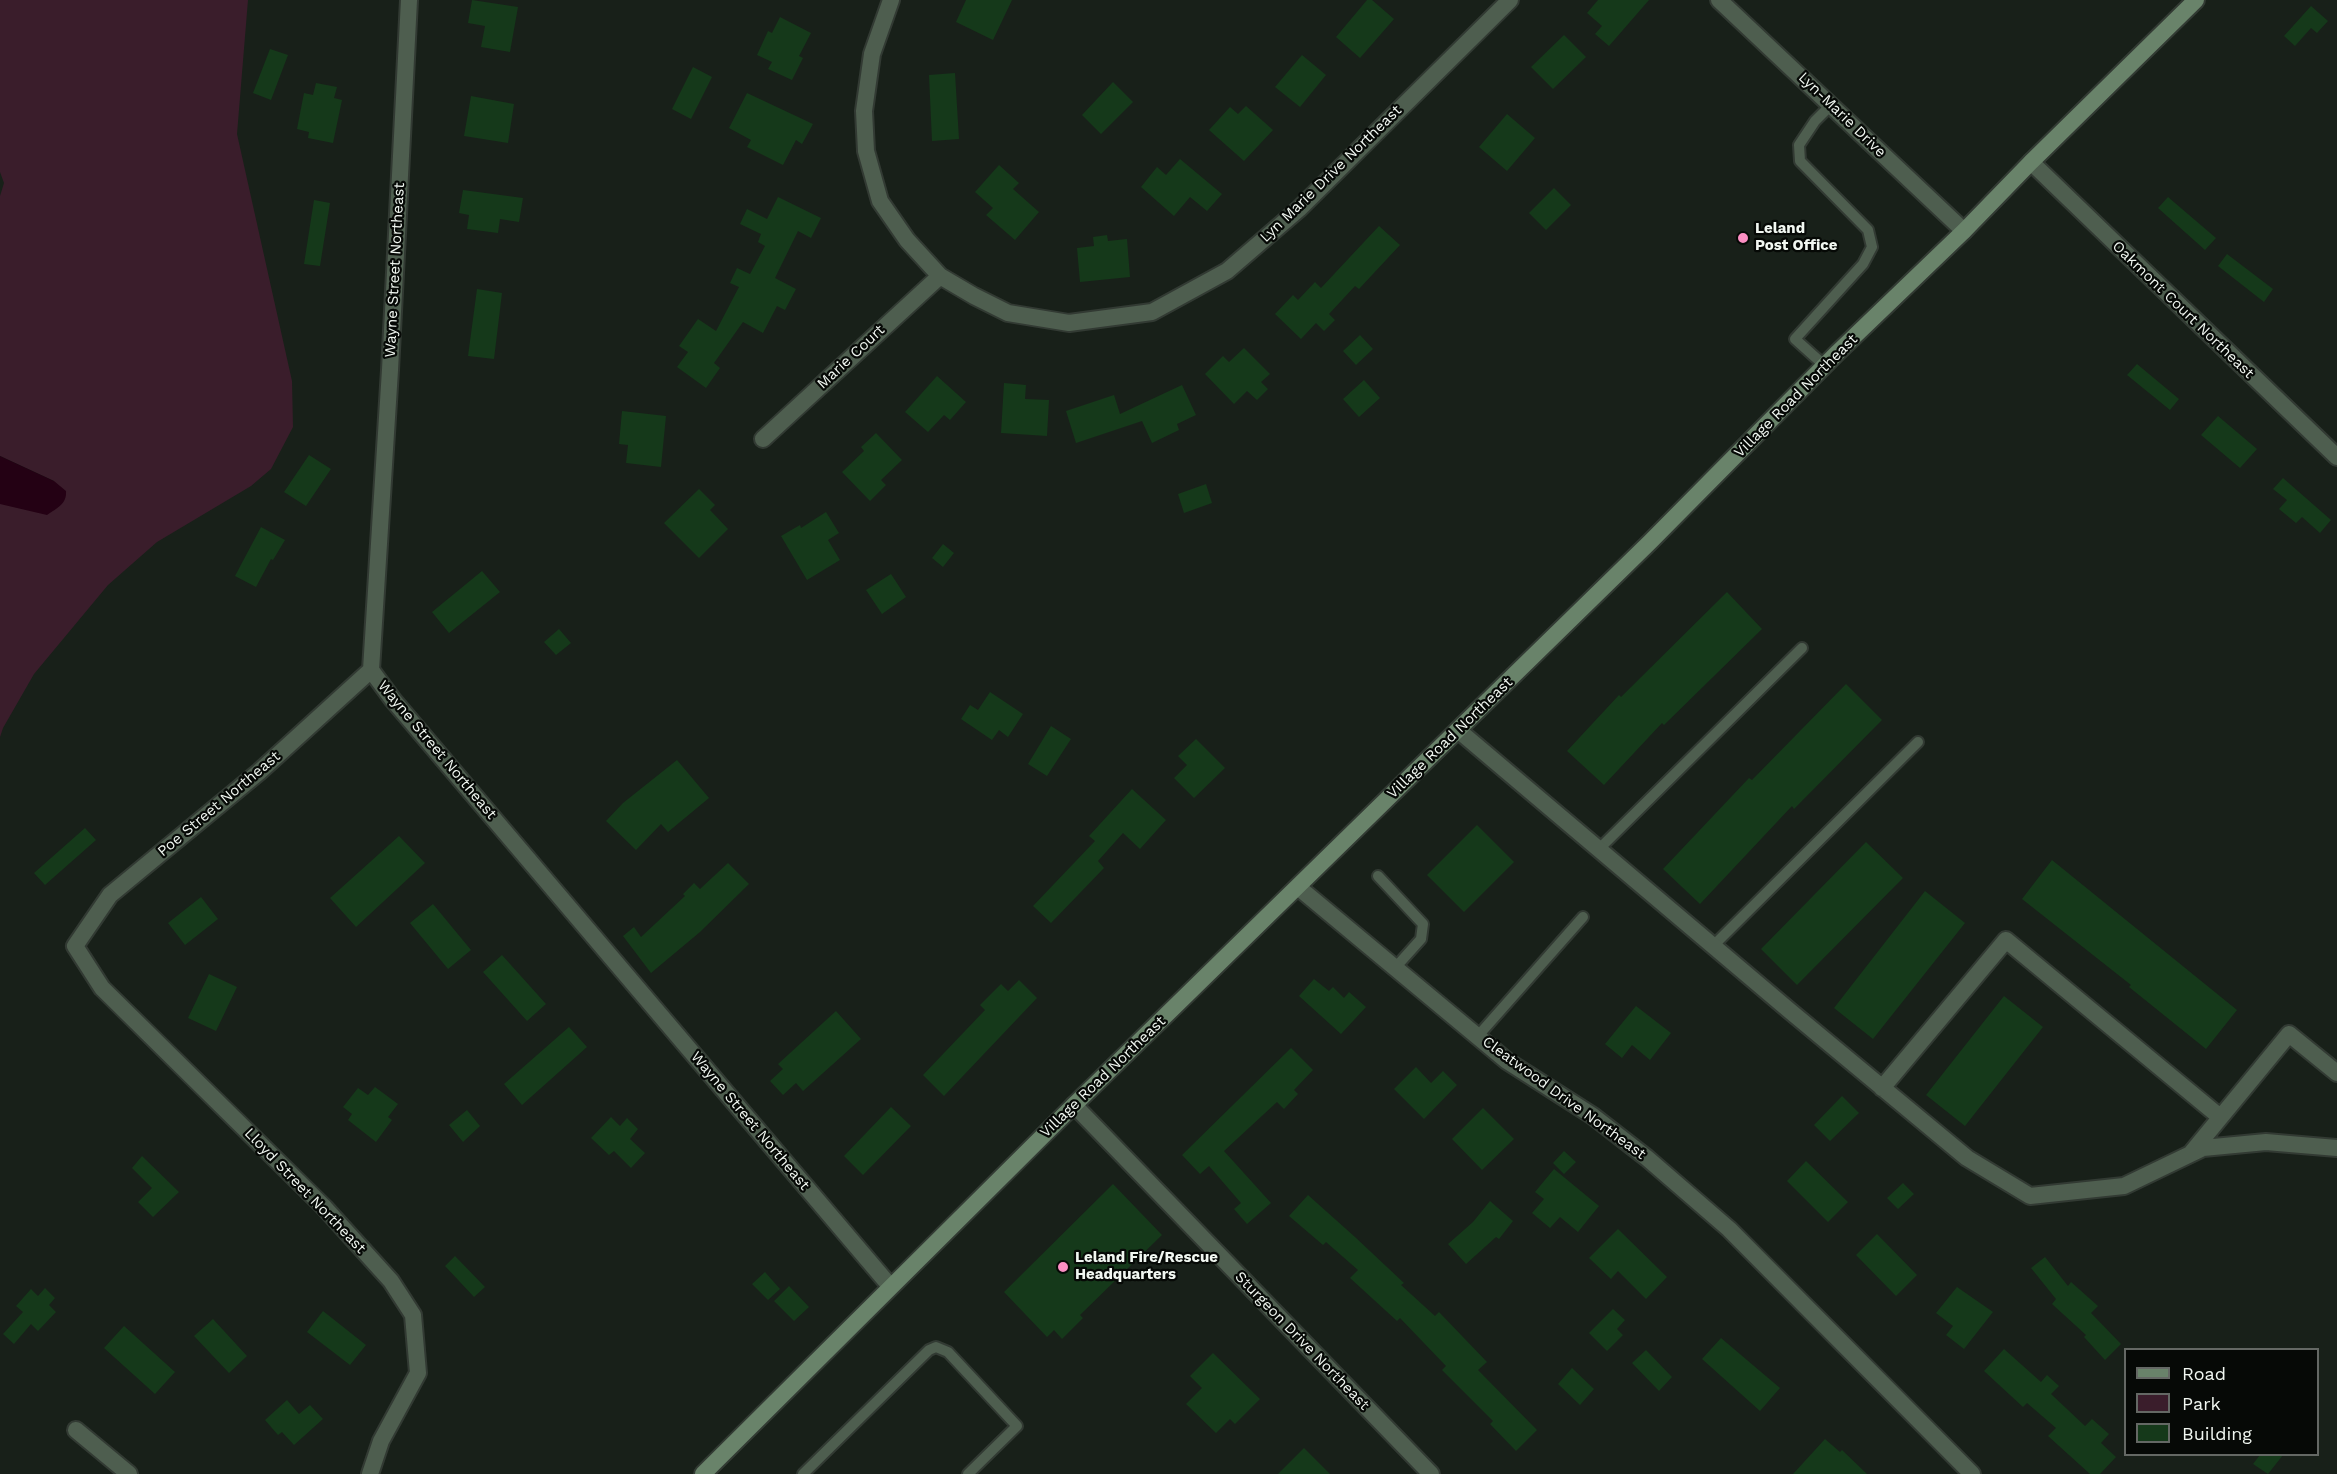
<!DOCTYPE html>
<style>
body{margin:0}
#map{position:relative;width:2337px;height:1474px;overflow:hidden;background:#182019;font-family:"Work Sans",sans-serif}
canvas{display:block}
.legend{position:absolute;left:2124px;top:1348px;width:195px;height:108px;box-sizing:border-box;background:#060906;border:2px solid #646864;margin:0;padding:8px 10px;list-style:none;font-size:18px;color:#f1f7f1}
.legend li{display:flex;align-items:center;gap:12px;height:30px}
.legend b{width:30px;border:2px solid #646864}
</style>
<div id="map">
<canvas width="2337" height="1474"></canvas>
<ul class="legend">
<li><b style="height:8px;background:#69836a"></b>Road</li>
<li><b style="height:16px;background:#3a1d2b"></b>Park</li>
<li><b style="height:16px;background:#15391a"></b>Building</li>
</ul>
</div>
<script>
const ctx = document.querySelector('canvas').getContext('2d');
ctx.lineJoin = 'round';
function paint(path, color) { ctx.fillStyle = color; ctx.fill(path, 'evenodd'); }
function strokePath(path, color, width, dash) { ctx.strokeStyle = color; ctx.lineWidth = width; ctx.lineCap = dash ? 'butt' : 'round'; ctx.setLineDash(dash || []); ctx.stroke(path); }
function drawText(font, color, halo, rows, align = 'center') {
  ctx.font = font + ' "Work Sans",sans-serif'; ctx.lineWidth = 4.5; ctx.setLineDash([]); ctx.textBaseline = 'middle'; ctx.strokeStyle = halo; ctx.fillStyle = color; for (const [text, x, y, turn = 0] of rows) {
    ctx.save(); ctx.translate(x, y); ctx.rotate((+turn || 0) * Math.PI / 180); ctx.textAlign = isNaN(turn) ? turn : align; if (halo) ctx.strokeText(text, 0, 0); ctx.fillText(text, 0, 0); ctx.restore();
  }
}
paint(new Path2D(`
 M0,0H248L237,134L292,381L293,427L271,469L251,486L157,542L108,585L34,674L3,728L0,737V504L54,481L0,456V196L4,183L0,172Z`), '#3a1d2b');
paint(new Path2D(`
 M0,456L54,481L66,491C67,504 57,508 47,515L0,504Z`), '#240114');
paint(new Path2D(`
 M472,0L518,7L510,52L481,47L485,26L468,23Z
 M966,0H1012L993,40L956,22Z
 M1367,0H1372L1394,19L1360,58L1336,37Z
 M1598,0H1649L1609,46L1595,34L1602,26L1587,13Z
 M2311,6L2328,21L2317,33L2311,28L2295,46L2284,36Z
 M780,17L811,33L799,56L803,58L792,80L768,69L772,62L757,55L768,31L772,33Z
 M1564,35L1586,57L1553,89L1531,67Z
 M270,49L288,55L271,100L253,93Z
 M1302,55L1326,75L1300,107L1275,87Z
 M693,67L712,77L691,119L672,109Z
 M955,73L959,139L932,141L929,75Z
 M1113,82L1133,102L1101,134L1082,115Z
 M316,83L337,87L334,98L342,100L333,143L308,138L309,132L297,129L304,93L313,95Z
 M747,93L813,124L802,144L796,140L783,165L747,147L751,140L729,128Z
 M471,96L514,104L508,143L464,136Z
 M1246,106L1273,130L1244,161L1209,130L1230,107L1238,114Z
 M1507,114L1535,138L1507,171L1479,147Z
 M1180,159L1222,194L1207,211L1190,197L1174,216L1141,187L1157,167L1166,175Z
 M999,165L1019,183L1013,189L1039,212L1015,240L986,215L993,208L975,192Z
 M1554,188L1571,205L1546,230L1529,213Z
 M463,190L523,198L519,222L500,219L498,233L467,229L469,215L459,213Z
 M778,197L821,218L811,238L798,231L775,278L796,289L785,310L777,306L763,333L743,322L714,363L720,368L706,388L677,367L688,352L679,346L698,319L716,331L739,287L730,283L737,268L750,274L765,246L758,242L761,234L740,224L747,209L767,219Z
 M2168,197L2216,238L2205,250L2158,208Z
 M314,200L330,203L320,266L304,264Z
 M1379,226L1400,245L1359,289L1355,286L1329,314L1335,320L1324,331L1316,323L1301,339L1275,314L1293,295L1298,300L1315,282L1321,288Z
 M1107,235L1108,241L1127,239L1130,277L1080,282L1077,248L1094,246L1093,237Z
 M2227,254L2273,289L2264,302L2218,266Z
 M477,289L502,293L494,359L468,356Z
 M1360,335L1373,349L1356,365L1343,351Z
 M1244,348L1270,374L1261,382L1268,389L1257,400L1247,391L1234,404L1205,374L1223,356L1229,362Z
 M2137,364L2179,399L2170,410L2127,375Z
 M937,376L966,402L950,420L944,415L928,432L905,412Z
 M1364,380L1380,398L1359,417L1343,399Z
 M1004,383L1026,385L1025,399L1049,400L1047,436L1001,433Z
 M1182,385L1196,415L1177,424L1179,430L1152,443L1142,421L1076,443L1066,411L1114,395L1120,414Z
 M622,411L666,416L661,467L626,463L628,445L619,444Z
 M2218,416L2257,449L2240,468L2201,435Z
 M876,433L902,460L881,480L886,485L870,501L842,472L864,451L861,447Z
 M309,455L331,469L306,506L284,492Z
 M2283,478L2331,520L2320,533L2302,517L2296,523L2279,509L2287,500L2273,489Z
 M1206,484L1212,503L1184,513L1178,494Z
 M699,489L715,505L710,510L728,529L699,558L664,523Z
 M826,512L839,533L828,540L840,560L807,580L781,536L800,525L801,528Z
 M261,527L285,540L273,560L271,559L256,587L235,576Z
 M943,544L954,553L943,567L932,558Z
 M482,571L500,592L449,633L432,612Z
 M891,574L906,597L882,614L866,590Z
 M1727,592L1762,629L1664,725L1662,723L1604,785L1567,751L1619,695L1621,697Z
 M559,629L571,643L556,655L544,642Z
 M1846,684L1882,720L1794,809L1792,806L1700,904L1663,869L1749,778L1752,780Z
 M990,692L1023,714L1008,737L999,730L992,740L961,719L970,705L978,710Z
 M1051,726L1071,739L1047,776L1028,764Z
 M1196,739L1225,768L1194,798L1174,778L1187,765L1178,756Z
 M677,760L709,798L668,832L661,824L636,850L606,821L623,803Z
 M1132,789L1166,820L1140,849L1123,833L1098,861L1104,868L1051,923L1033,906L1095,841L1089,836Z
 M1477,825L1514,862L1464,912L1427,875Z
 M85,828L96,840L45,885L34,873Z
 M399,836L425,863L356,927L330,898Z
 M1866,842L1903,878L1797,985L1761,949Z
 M2052,860L2237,1010L2206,1049L2129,987L2131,985L2022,899Z
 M728,863L749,884L700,932L651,973L623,936L634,927L641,937L685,896L683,894L694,883L700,889Z
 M1925,891L1965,923L1873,1039L1834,1008Z
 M201,897L218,919L185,945L168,923Z
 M433,904L471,950L448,969L410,923Z
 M502,955L546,1004L527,1021L483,972Z
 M209,974L237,987L216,1031L188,1018Z
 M1314,979L1329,991L1333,987L1344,998L1349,992L1366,1007L1341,1034L1299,996Z
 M1019,980L1037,998L944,1096L923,1075L985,1010L980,1005L1001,984L1008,991Z
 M2004,996L2043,1027L1965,1126L1926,1095Z
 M1636,1006L1671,1033L1650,1060L1632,1045L1622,1058L1605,1044Z
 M836,1011L861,1039L803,1091L796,1083L783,1095L770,1081L783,1069L778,1064Z
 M569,1027L587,1047L522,1105L504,1084Z
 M1291,1048L1313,1070L1294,1090L1298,1094L1284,1109L1277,1102L1224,1151L1271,1203L1247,1224L1234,1209L1241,1203L1209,1166L1200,1174L1182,1155Z
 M1416,1067L1431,1083L1443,1071L1457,1085L1424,1119L1394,1089Z
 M375,1087L398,1104L388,1117L392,1120L376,1142L348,1120L352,1114L343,1107L358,1088L368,1095Z
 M1842,1096L1859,1113L1830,1141L1814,1125Z
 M891,1107L911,1126L863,1175L844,1156Z
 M1483,1108L1514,1139L1482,1170L1452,1139Z
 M467,1110L480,1126L463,1142L449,1125Z
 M611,1117L620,1126L627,1118L638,1129L630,1139L645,1153L631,1168L614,1151L609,1155L591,1138Z
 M1564,1151L1576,1162L1564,1174L1553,1163Z
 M142,1156L179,1192L153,1217L138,1202L152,1188L132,1168Z
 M1806,1161L1848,1202L1828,1222L1787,1181Z
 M1554,1169L1599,1206L1578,1232L1560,1217L1550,1228L1532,1213L1544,1199L1535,1192Z
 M1903,1183L1914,1194L1898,1209L1887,1198Z
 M1113,1184L1162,1235L1080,1315L1083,1318L1062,1339L1054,1330L1047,1337L1004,1292Z
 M1308,1195L1355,1237L1404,1283L1401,1285L1435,1316L1439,1312L1487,1362L1478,1370L1537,1430L1516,1451L1490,1424L1493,1421L1442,1370L1446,1366L1400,1318L1397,1321L1350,1278L1358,1270L1326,1242L1323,1245L1289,1216Z
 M1490,1201L1513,1221L1499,1239L1496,1237L1466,1264L1448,1244L1473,1222Z
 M1618,1229L1667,1277L1646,1299L1618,1271L1611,1279L1589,1258Z
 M1877,1234L1917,1275L1896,1296L1856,1255Z
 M455,1256L485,1287L474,1297L445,1266Z
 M2045,1257L2068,1286L2071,1282L2098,1306L2091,1313L2121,1344L2105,1360L2084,1337L2086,1335L2052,1304L2056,1299L2031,1268Z
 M765,1272L780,1289L768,1300L752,1284Z
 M789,1286L809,1307L794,1321L774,1301Z
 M1957,1287L1993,1312L1964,1349L1946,1335L1953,1326L1936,1313Z
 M45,1288L55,1298L49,1305L56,1312L38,1331L31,1324L14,1344L3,1334L23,1312L16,1306L31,1289L38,1296Z
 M1613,1309L1625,1320L1617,1329L1623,1335L1607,1351L1589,1333Z
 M323,1311L366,1345L350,1365L307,1332Z
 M213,1319L247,1356L229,1373L194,1336Z
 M124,1326L175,1372L155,1394L104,1348Z
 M1721,1338L1780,1388L1760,1411L1702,1359Z
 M2004,1349L2041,1382L2047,1375L2059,1386L2051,1394L2085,1426L2092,1419L2109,1434L2101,1443L2116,1457L2100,1474H2090L2048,1436L2056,1428L2027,1403L2023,1407L1984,1371Z
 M1646,1350L1672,1377L1659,1391L1632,1363Z
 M1213,1353L1260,1399L1235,1424L1230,1419L1216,1433L1186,1404L1202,1388L1190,1376Z
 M1572,1368L1594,1389L1580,1405L1558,1384Z
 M287,1400L299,1414L310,1405L323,1419L294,1445L282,1432L278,1435L265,1420Z
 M1825,1439L1840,1452L1842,1450L1867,1474H1793Z
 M1304,1448L1330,1474H1278Z
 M2260,1455H2283L2268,1474L2253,1464Z`), '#15391a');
const service = new Path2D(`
 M1825,366L1795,339L1863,264L1872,247L1868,230L1800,161L1799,145L1815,121L1831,105
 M1599,849L1802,648
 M1378,876L1423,924L1421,939L1395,968
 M1713,946L1918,742
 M1477,1037L1583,917
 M803,1474L929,1350L936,1347L948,1352L1017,1426L968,1474`);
const minor = new Path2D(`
 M409,0L390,370L371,670L393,700L890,1286
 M891,0L872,54L864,111L866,151L880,201L907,240L940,276L974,296L1008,313L1069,323L1152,312L1227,271L1299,209L1510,0
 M1719,0L1964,231
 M2031,162L2337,457
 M763,439L940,276
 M1458,730L1790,1011L1967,1158L2030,1196L2124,1186L2203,1148L2266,1142L2337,1148
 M1298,887L1507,1061L1593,1116L1647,1158L1729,1229L1972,1474
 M1882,1088L2006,940L2220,1117
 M1074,1105L1431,1474
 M2192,1152L2289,1034L2337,1073
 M76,1430L129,1474
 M370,1474L381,1441L418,1373L413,1315L391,1281L325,1208L102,988L75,946L110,895L259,772L371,670`);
const secondary = new Path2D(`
 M703,1474L1074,1105L1650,542L1838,352L1964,231L2031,162L2196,0`);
strokePath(service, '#323a33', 14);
strokePath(minor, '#323a33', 20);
strokePath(secondary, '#323a33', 20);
strokePath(service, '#4e5e4f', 10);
strokePath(minor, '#4e5e4f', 16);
strokePath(secondary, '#69836a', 16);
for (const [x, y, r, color] of [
 [1743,238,6,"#fc8fc3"],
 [1063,1267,6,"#fc8fc3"]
]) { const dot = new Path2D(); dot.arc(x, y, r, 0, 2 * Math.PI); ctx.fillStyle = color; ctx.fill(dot); strokePath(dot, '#060906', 2); }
drawText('15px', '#f1f7f1', '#060906', [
 ["Lyn-Marie Drive",1842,115,44],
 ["Lyn Marie Drive Northeast",1331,174,-44],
 ["Wayne Street Northeast",395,270,-87],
 ["Oakmont Court Northeast",2183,310,44],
 ["Marie Court",851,357,-43],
 ["Village Road Northeast",1796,396,-45],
 ["Village Road Northeast",1450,738,-44],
 ["Wayne Street Northeast",437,750,50],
 ["Poe Street Northeast",219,804,-40],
 ["Village Road Northeast",1103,1077,-44],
 ["Cleatwood Drive Northeast",1564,1098,36],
 ["Wayne Street Northeast",750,1121,50],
 ["Lloyd Street Northeast",305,1191,46],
 ["Sturgeon Drive Northeast",1302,1341,46]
]);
drawText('bold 15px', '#f1f7f1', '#060906', [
 ["Leland",1755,229],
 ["Post Office",1755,246],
 ["Leland Fire/Rescue",1075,1258],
 ["Headquarters",1075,1275]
], 'left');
</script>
